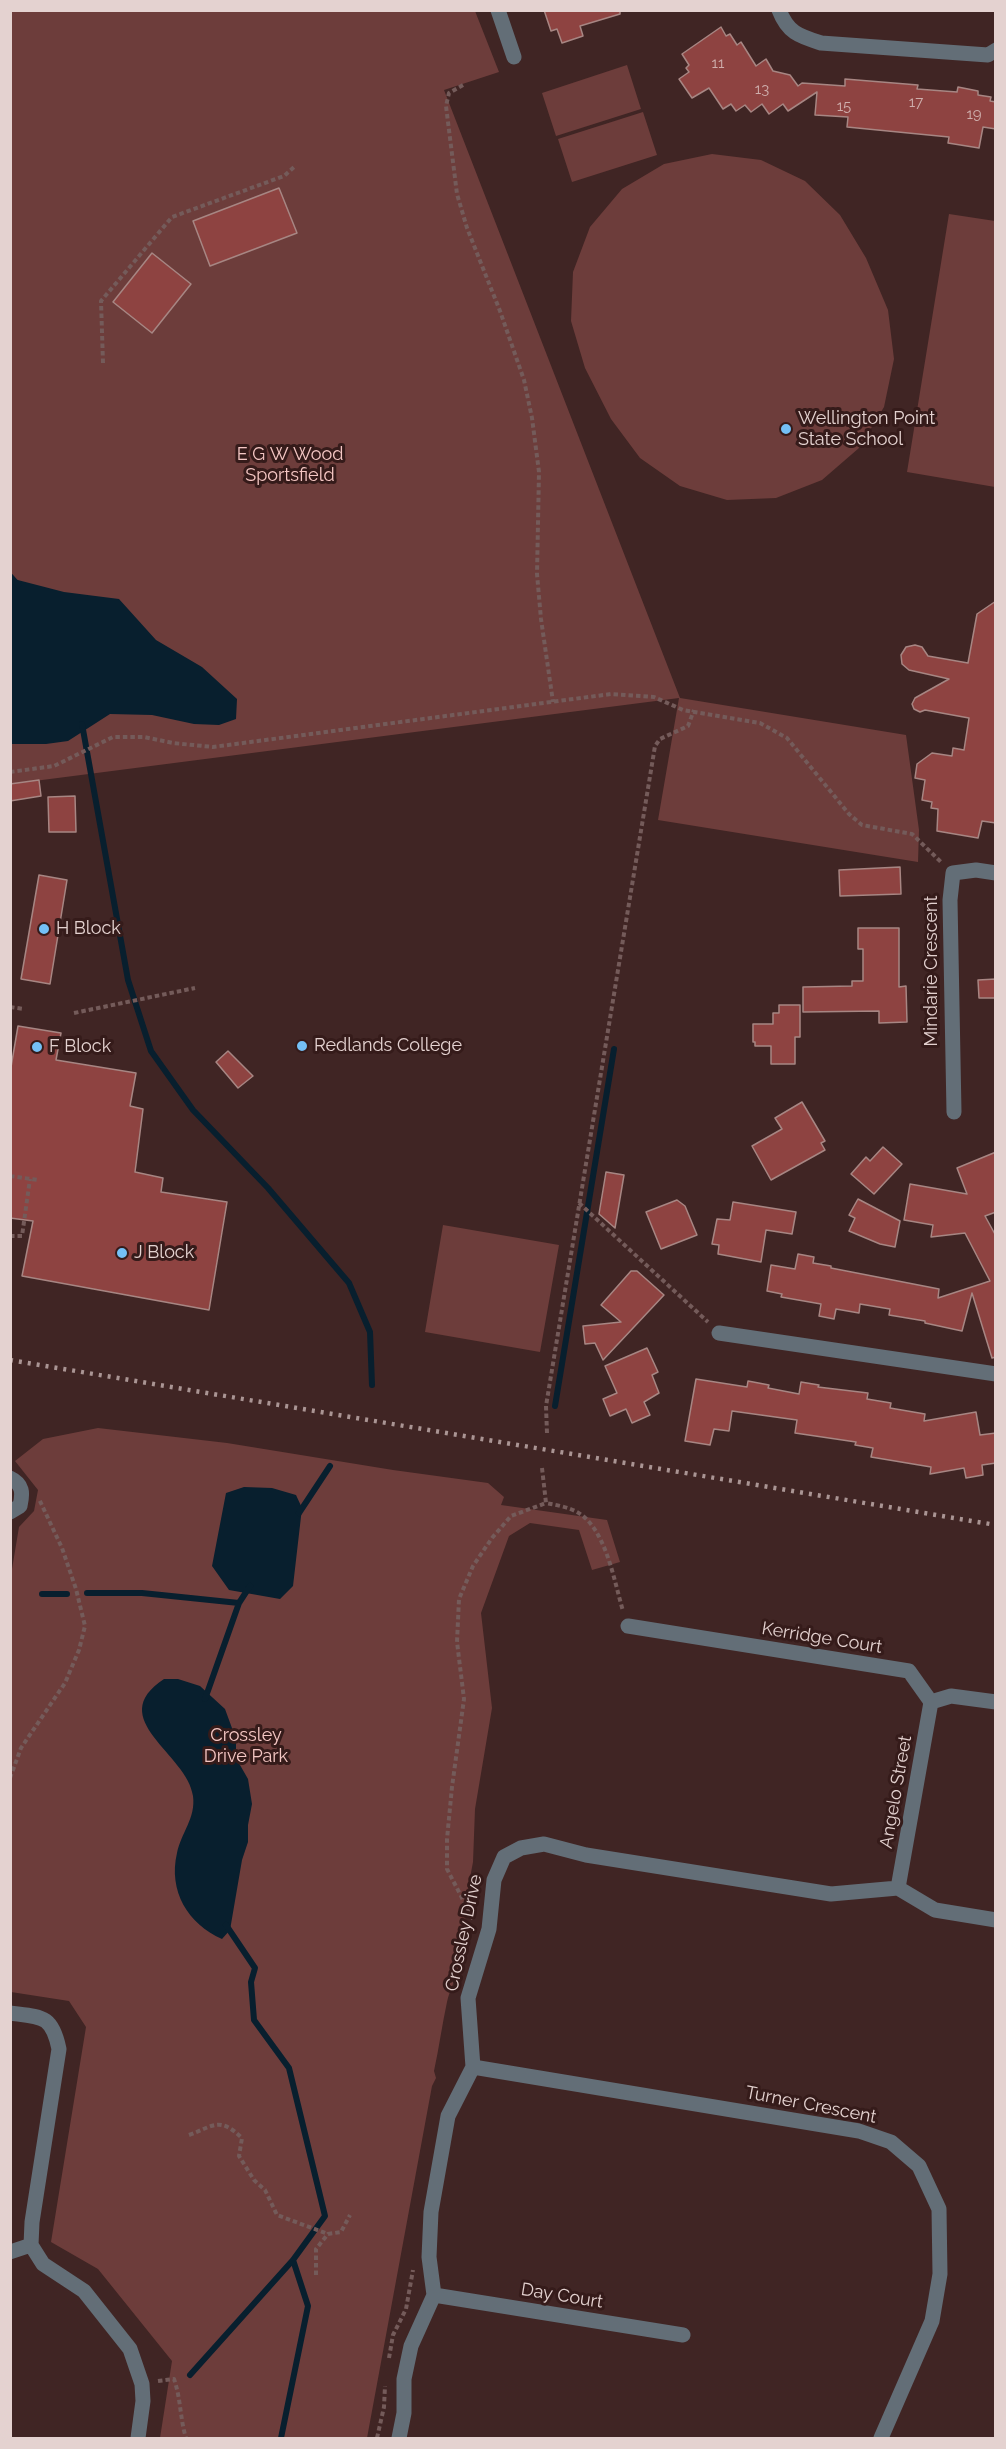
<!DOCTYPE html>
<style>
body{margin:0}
#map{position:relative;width:1006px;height:2449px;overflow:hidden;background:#402524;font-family:Raleway,sans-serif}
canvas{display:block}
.frame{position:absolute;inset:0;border:12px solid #e4d2d0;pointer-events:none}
</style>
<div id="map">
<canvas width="1006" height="2449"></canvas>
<div class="frame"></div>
</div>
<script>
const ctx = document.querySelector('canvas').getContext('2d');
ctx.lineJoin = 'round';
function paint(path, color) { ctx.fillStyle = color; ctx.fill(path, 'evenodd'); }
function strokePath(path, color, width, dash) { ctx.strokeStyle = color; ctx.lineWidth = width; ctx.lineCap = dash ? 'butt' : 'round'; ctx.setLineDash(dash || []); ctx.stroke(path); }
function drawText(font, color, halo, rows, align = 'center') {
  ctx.font = font + ' Raleway,sans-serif'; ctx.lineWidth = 6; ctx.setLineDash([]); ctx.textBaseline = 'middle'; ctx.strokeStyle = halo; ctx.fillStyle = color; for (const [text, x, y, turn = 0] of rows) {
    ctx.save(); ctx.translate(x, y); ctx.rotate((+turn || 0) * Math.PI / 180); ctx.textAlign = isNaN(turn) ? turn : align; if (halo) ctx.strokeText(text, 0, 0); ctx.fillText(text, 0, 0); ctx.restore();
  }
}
paint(new Path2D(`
 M10,11H475L499,72L444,90L680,698L906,735L919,830L918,862L658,820L679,698L11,784Z
 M627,65L641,109L556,136L542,93Z
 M643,112L657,155L572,182L558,139Z
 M712,154L761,160L805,181L840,215L866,258L888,310L894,359L884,407L859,448L822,480L776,498L727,500L680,486L640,458L611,419L585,368L571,321L573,272L590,227L622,189L664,164Z
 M949,214L995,221V487L907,472Z
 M443,1225L559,1245L540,1352L425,1332Z
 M98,1428L227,1443L393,1470L488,1483L504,1497L501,1505L607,1520L620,1562L592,1570L579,1530L530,1523L509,1536L481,1613L492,1708L475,1809L473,1862L463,1915C480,1937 452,1979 447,2002C442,2025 439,2048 434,2071L436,2078L432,2086L367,2438H160L172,2361L98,2269L51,2242L86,2027L69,2001L11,1992V1575L19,1527L34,1511L38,1490L15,1461L43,1439Z`), '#6d3d3b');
paint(new Path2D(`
 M10,578L64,592L119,599L156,640L202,667L237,699L236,719L219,725L194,724L152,715L110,714L68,741L46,744H11Z
 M244,1487L272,1488L296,1495L302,1508L293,1586L280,1599L229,1590L212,1566L226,1493Z
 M164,1679H178L200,1686L225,1709L236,1739V1758L248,1779L252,1804L248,1825V1842L242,1860L230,1930L222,1939C188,1924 168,1891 177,1853C181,1833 196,1818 193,1796C188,1754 103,1719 164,1679Z`), '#081f2e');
strokePath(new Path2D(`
 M10,576L18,585
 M82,724L128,980L151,1051L193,1110L268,1188L349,1283L370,1332L372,1385
 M555,1406L614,1049
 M299,1513L330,1466
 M87,1593H142L239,1603
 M42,1594H67
 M205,1699L239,1603L250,1586
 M190,2375L293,2260L325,2216L289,2068L254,2020L251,1982L255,1968L226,1925
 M281,2438L308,2306L293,2260`), '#081f2e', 6);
const building = new Path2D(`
 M544,10H620V14L580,26L583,36L562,43L557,29L551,31Z
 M721,27L726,36L730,34L737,45L741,42L756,66L766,59L773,71L790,75L798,86L802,83L845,86V79L918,85L917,89L957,92L958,87L978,91V95L991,97L990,101L996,102V129L983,127L979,148L948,143L949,137L847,127L848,117L815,115L817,92L788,111L783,104L769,114L762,104L751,112L745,105L736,111L731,104L723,109L709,88L692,98L679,79L689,72L686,68L689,65L682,54Z
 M279,188L297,233L210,266L193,221Z
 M152,253L191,284L152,333L113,302Z
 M996,601V823L982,821L978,838L937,831L938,809L931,808L932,802L922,800L925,780L915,778L917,764L932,753L952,756L953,748L964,750L969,718L925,710L920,712L914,709L912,704L915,698L949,679L909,670L902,664L901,655L906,647L915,645L922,647L928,656L968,663L977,614Z
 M39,780L41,796L10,801V784Z
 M75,796L76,832H49L48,797Z
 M900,867L901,894L840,896L839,870Z
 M39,875L67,880L50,984L21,979Z
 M858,928H899V987L906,986L907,1022L879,1023V1011L803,1012V987L852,986V981H863V949H858Z
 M996,979V998H979L978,980Z
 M779,1005H800V1037H795V1064H771V1046H755V1042H753V1024H773V1013H779Z
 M18,1026L61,1033L56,1060L136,1073L130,1106L143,1109L135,1172L163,1178L161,1192L227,1202L209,1310L22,1276L33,1221L10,1218V1073Z
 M228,1051L253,1076L238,1088L216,1062Z
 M802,1102L825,1141L821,1143L825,1150L771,1180L752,1146L782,1129L775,1118Z
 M883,1147L902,1164L874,1194L851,1174L866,1157L870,1161Z
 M996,1152V1212L985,1216L996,1236V1357L992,1358L972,1293L962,1331L925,1323V1321L889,1315L890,1309L860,1304L859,1313L836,1309L834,1319L819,1316L821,1304L781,1297L782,1294L767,1291L771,1265L795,1269L798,1254L814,1257L813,1263L831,1266V1268L939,1289L938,1298L990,1281L965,1233L931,1237L933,1225L904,1220L910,1184L967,1194L957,1168Z
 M606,1172L624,1175L615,1228L599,1214Z
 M858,1199L900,1221L895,1247L880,1244L849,1231L855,1218L849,1215Z
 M677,1200L685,1206L697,1235L661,1249L646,1212Z
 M733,1202L796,1212L792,1234L766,1230L761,1262L718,1254L719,1245L712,1244L717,1219L730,1220Z
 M631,1271H637L664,1295L603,1360L595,1343L585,1344L583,1326L621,1322L601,1305Z
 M647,1348L658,1372L652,1375L659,1393L644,1402L650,1415L632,1423L626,1409L610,1416L603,1399L617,1393L605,1366Z
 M696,1379L747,1387L748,1381L769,1385L768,1388L799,1394L801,1382L819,1385L818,1387L868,1393L867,1399L891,1403L890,1408L925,1414L924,1421L976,1412L980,1435L996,1433V1463L982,1465L983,1475L966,1478L964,1468L930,1474L931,1467L871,1457L873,1448L855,1445L856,1442L795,1433L797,1420L732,1411L729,1431L714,1429L710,1445L685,1441Z`);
paint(building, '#8e4341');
strokePath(building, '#a78683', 1.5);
strokePath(new Path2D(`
 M463,85L449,93L446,106L457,194L467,228L500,311L524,380L532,418L539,472L537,574L541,619L553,702
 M103,363L101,301L172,217L284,176L294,167
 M10,772L54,766L113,737H144L173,743L213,747L611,694L654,697L683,710L760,723L787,738L849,814L862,825L912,834L941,862
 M10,1007L24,1009
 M74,1013L195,988
 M10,1025H11
 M10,1176L38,1180
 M579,1203L708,1322
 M10,1236H22L30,1179
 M547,1433L546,1406L655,746L660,739L688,726L694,710
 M542,1468L546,1503C556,1505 568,1507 577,1512C606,1528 614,1581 623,1611
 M10,1778L21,1748L65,1683L79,1650L85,1626L76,1589L62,1548L39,1499
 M463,1897L477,1889
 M473,1919L447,1869V1839L452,1787L464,1699L457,1642L459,1599L473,1566L492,1538L511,1516L546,1503
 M189,2135C214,2126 219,2116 242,2138L239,2156L254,2180L265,2190L277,2215L328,2234
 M316,2275V2249L328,2234L341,2232L350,2215
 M389,2358L393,2335L406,2309L413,2270
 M158,2381L174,2379C181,2399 180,2419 186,2438
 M377,2438L384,2407L385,2386`), '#745b5a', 4, [4.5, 3]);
strokePath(new Path2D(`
 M498,10L514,57
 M779,10C788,33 799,36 821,43L988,55L996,50
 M954,1112L950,900L953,873L976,870L996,873
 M719,1333L996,1374
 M10,1478C23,1484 23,1493 20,1506L10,1512
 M628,1626L909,1671L931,1702L951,1696L996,1702
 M898,1888L931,1702
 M10,2013C42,2017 52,2015 59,2049L32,2222L31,2245
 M473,2067L859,2131L891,2142L919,2166L939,2209L940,2274L932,2321L881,2438
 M31,2245L43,2264L84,2291L130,2349L142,2384L143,2401L138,2438
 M10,2252L31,2245
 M434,2295L683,2335
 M399,2438L404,2413V2379L411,2346L434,2295L429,2257L431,2212L448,2116L473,2067L468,1998L489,1929L494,1880L504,1857L521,1848L544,1844L586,1855L831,1894L898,1888L935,1910L996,1920`), '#636e77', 15);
strokePath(new Path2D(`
 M10,1360L996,1525`), '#aa9594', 4.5, [3, 6]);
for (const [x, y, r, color] of [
 [786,429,6,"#74c0f6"],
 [44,929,6,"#74c0f6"],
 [302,1046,6,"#74c0f6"],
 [37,1047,6,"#74c0f6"],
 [122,1253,6,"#74c0f6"]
]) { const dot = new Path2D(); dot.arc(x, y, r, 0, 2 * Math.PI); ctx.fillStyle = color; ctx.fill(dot); strokePath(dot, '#351b1a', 2); }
drawText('15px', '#ceaeac', null, [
 ["11",718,63],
 ["13",762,89],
 ["17",916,102],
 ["15",844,106],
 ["19",974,114]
]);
drawText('18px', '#e4d2d0', '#351b1a', [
 ["Wellington Point",798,419],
 ["State School",798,440],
 ["H Block",56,929],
 ["Redlands College",314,1046],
 ["F Block",49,1047],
 ["J Block",134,1253]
], 'left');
drawText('18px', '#f5c7c4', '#351b1a', [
 ["E G W Wood",290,455],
 ["Sportsfield",290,476],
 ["Crossley",246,1736],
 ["Drive Park",246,1757]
]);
drawText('18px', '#e4d2d0', '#351b1a', [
 ["Mindarie Crescent",932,971,-90],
 ["Kerridge Court",822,1638,9],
 ["Angelo Street",896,1792,-80],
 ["Crossley Drive",464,1933,-78],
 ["Turner Crescent",811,2105,11],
 ["Day Court",562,2296,9]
]);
</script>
